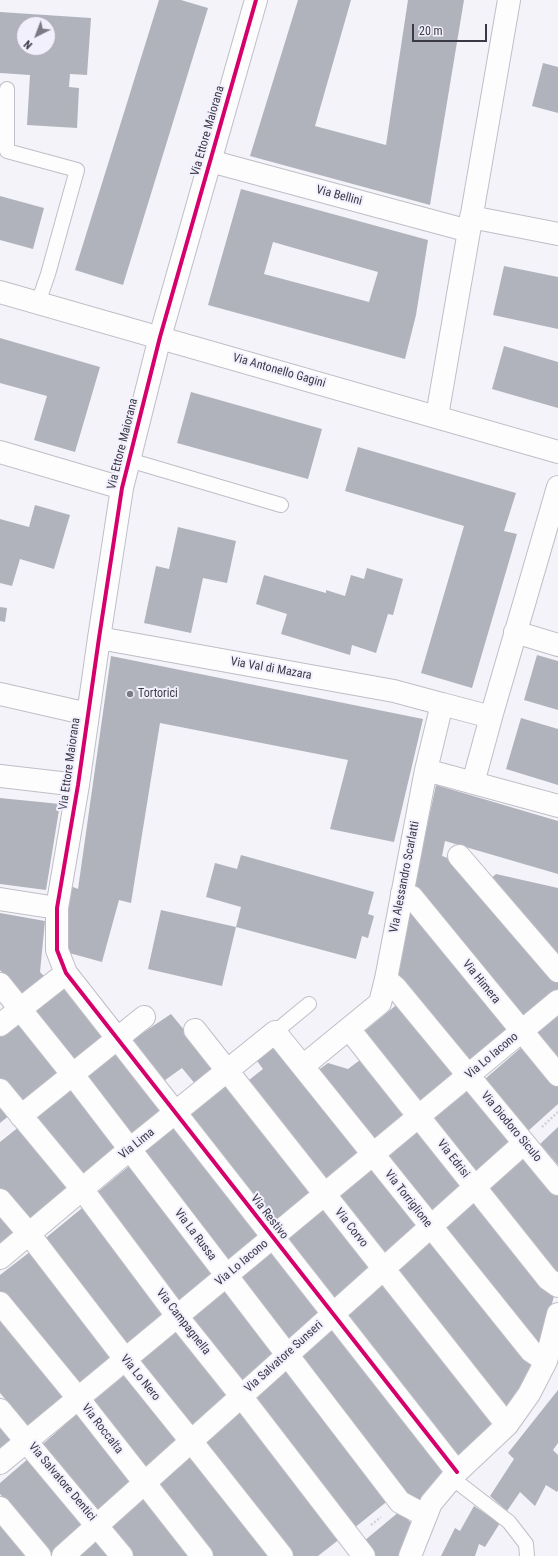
<!DOCTYPE html>
<style>
body{margin:0}
#map{position:relative;width:558px;height:1556px;overflow:hidden;background:#f4f3fa;font-family:"Roboto Condensed",sans-serif}
canvas{display:block}
.north{position:absolute;left:16px;top:16px;width:40px;height:40px;box-sizing:border-box;background:#f2f0fd;border:1px solid #a9a7b4;border-radius:50%;rotate:222deg;font-size:11px;font-weight:700;line-height:16px;text-align:center;color:#3b3946}
.north::after{content:'';display:block;margin:auto;width:14px;height:18px;background:#7c7a85;clip-path:polygon(50% 0,100% 100%,50% 72%,0 100%)}
.scale{position:absolute;left:412px;top:24px;width:75px;height:18px;box-sizing:border-box;border:2px solid #3b3946;border-top:0;padding-left:5px;font-size:12px;line-height:14px;white-space:nowrap;color:#3b3946;-webkit-text-stroke:3px #f2f0fd;paint-order:stroke}
</style>
<div id="map">
<canvas width="558" height="1556"></canvas>
<div class="north">N</div>
<div class="scale">20 m</div>
</div>
<script>
const ctx = document.querySelector('canvas').getContext('2d');
ctx.lineJoin = 'round';
function paint(path, color) { ctx.fillStyle = color; ctx.fill(path, 'evenodd'); }
function strokePath(path, color, width, dash) { ctx.strokeStyle = color; ctx.lineWidth = width; ctx.lineCap = dash ? 'butt' : 'round'; ctx.setLineDash(dash || []); ctx.stroke(path); }
function drawText(font, color, halo, rows, align = 'center') {
  ctx.font = font + ' "Roboto Condensed",sans-serif'; ctx.lineWidth = 4; ctx.setLineDash([]); ctx.textBaseline = 'middle'; ctx.strokeStyle = halo; ctx.fillStyle = color; for (const [text, x, y, turn = 0] of rows) {
    ctx.save(); ctx.translate(x, y); ctx.rotate((+turn || 0) * Math.PI / 180); ctx.textAlign = isNaN(turn) ? turn : align; if (halo) ctx.strokeText(text, 0, 0); ctx.fillText(text, 0, 0); ctx.restore();
  }
}
paint(new Path2D(`
 M159,0H181L208,8L123,285L75,270Z
 M298,0H351L315,126L386,145L408,0H464L430,205L250,156Z
 M0,12L91,18L87,75L70,74L69,87L79,88L77,128L27,125L30,75L0,73ZM24,24H48V48H24Z
 M543,63L558,67V113L532,106Z
 M241,189L428,240L416,315L405,359L208,305ZM273,242L378,272L369,302L264,274Z
 M0,196L44,208L33,249L0,240Z
 M504,266L558,277V329L493,315Z
 M0,338L100,367L75,452L34,440L47,396L0,383Z
 M504,346L558,362V408L492,389Z
 M191,392L322,429L308,479L177,443Z
 M358,447L516,493L504,531L517,534L472,688L421,673L464,526L345,491Z
 M35,505L70,515L54,569L20,559L12,586L0,583V519L29,527Z
 M178,527L236,541L227,583L203,578L191,633L144,623L156,566L169,569Z
 M367,568L403,579L393,615L388,614L376,653L352,645L350,655L281,634L287,614L256,604L264,575L326,593V590L345,596L351,575L364,579Z
 M0,607L7,608L5,622L0,621Z
 M537,655L558,661V710L524,700Z
 M111,656L423,719L394,842L330,829L348,760L160,723L131,903L119,900L102,962L62,951L68,885L78,889Z
 M521,718L558,729V785L506,769Z
 M436,785L558,821V874L445,841L442,856L457,861L558,981V991L522,1020L413,890Z
 M0,798L60,804L46,890L0,884Z
 M241,855L374,892L368,914L374,916L368,938L362,936L356,959L236,927L241,907L206,897L215,863L237,869Z
 M496,874L558,888V959L489,880Z
 M406,907L512,1028L468,1065L393,975Z
 M161,910L236,927L222,986L148,969Z
 M0,913L45,921L40,972L47,979L23,997L0,970Z
 M66,983L108,1036L71,1065L28,1012Z
 M400,1002L459,1073L420,1106L361,1034Z
 M171,1014L216,1069L196,1085L182,1068L161,1083L129,1042Z
 M558,1015V1061L535,1033Z
 M19,1018L62,1072L21,1106L0,1080V1033Z
 M278,1044L363,1150L324,1183L244,1084L263,1069L257,1061Z
 M523,1046L558,1087V1104L528,1131L485,1079Z
 M114,1047L164,1111L131,1139L80,1075Z
 M364,1057L409,1111L374,1141L317,1071L328,1063L348,1069Z
 M71,1082L120,1149L82,1180L29,1117Z
 M229,1083L313,1192L275,1224L189,1114Z
 M470,1089L515,1143L478,1175L433,1119Z
 M0,1102L10,1115L0,1123Z
 M179,1124L265,1235L227,1267L141,1155Z
 M20,1126L71,1189L28,1224L0,1191V1142Z
 M558,1127V1165L540,1144Z
 M420,1129L467,1186L432,1217L386,1159Z
 M525,1155L558,1196V1273L489,1187Z
 M134,1162L218,1273L178,1308L93,1196Z
 M373,1167L422,1225L384,1257L337,1198Z
 M476,1198L554,1296L540,1349L441,1228Z
 M87,1204L171,1314L127,1350L42,1241Z
 M324,1208L374,1270L335,1303L286,1240Z
 M0,1211L17,1232L0,1246Z
 M430,1240L535,1367L506,1412L395,1271Z
 M35,1248L120,1359L79,1391L0,1293V1275Z
 M274,1251L325,1314L290,1343L240,1279Z
 M383,1282L497,1425L459,1460L345,1316Z
 M225,1288L279,1355L242,1387L189,1319Z
 M0,1309L71,1398L32,1430L0,1393Z
 M334,1326L450,1473L418,1505L401,1489L298,1356Z
 M176,1330L230,1396L192,1429L138,1361Z
 M287,1367L390,1499L353,1529L253,1398Z
 M127,1373L183,1440L145,1472L91,1403Z
 M558,1390V1443L553,1450L558,1455V1490L557,1492L546,1485L535,1506L520,1492L507,1511L490,1496L514,1459L508,1453Z
 M240,1407L341,1538L318,1556H293L203,1442Z
 M78,1413L135,1482L99,1512L43,1444Z
 M0,1417L20,1440L0,1457Z
 M191,1452L273,1556H212L156,1485Z
 M29,1458L87,1525L52,1556L0,1494V1483Z
 M144,1496L193,1556H134L111,1527Z
 M474,1506L500,1523L485,1547L479,1544L475,1556H441L455,1528L460,1531Z
 M400,1511L414,1526L401,1556H375L364,1541Z
 M0,1521L31,1556H0Z
 M98,1539L112,1556H79Z`), '#b1b3bc');
const service = new Path2D(`
 M7,89V151L77,170L48,274L38,303
 M129,460L281,505
 M275,1032L309,1004
 M452,1478L509,1522L526,1544L527,1556`);
const minor = new Path2D(`
 M256,0L160,337L122,488L99,638L78,785L57,908V950L66,973L457,1472
 M210,161L469,231
 M471,217L558,234
 M0,292L558,452
 M437,416L509,0
 M0,452L122,488
 M515,632L558,645
 M99,638L394,691L442,704
 M0,694L88,714
 M426,770L558,806
 M0,776L78,785
 M473,783L491,717
 M459,856L558,971
 M402,893L412,897L558,1075
 M0,899L57,908
 M386,979L396,988L558,1184
 M0,984L73,1075L400,1502L426,1516
 M0,1025L66,973
 M349,1029L548,1279L558,1286
 M195,1030L507,1425
 M303,1066L380,1003L386,979L426,770L442,704L491,717L558,487
 M0,1090L82,1189L177,1316L241,1396L364,1556
 M21,1116L144,1017
 M0,1200L29,1234L125,1359L191,1441L282,1556
 M0,1258L130,1149L275,1032L531,1351L546,1361
 M0,1303L78,1398L202,1556
 M0,1410L122,1556
 M0,1463L558,1001
 M0,1508L40,1556
 M63,1556L524,1143
 M410,1556L431,1503L457,1472L507,1425L529,1394L546,1361L558,1314`);
strokePath(service, '#bfbec6', 16);
strokePath(minor, '#bfbec6', 24);
strokePath(new Path2D(`
 M542,1127L558,1112
 M371,1525L381,1517`), '#d2d2d5', 2.5, [2, 2]);
strokePath(service, '#fdfdfe', 14);
strokePath(minor, '#fdfdfe', 22);
strokePath(new Path2D(`
 M256,0L160,337L122,488L99,638L78,785L57,908V950L66,973L457,1472`), '#d6006c', 4);
for (const [x, y, r, color] of [
 [130,694,4,"#7c7a85"]
]) { const dot = new Path2D(); dot.arc(x, y, r, 0, 2 * Math.PI); ctx.fillStyle = color; ctx.fill(dot); strokePath(dot, '#f2f0fd', 1.5); }
drawText('12px', '#3b3946', '#f2f0fd', [
 ["Via Ettore Maiorana",208,131,-74],
 ["Via Bellini",339,196,15],
 ["Via Antonello Gagini",279,371,16],
 ["Via Ettore Maiorana",123,444,-76],
 ["Via Val di Mazara",271,669,10],
 ["Via Ettore Maiorana",70,764,-82],
 ["Via Alessandro Scarlatti",405,877,-79],
 ["Via Himera",481,982,51],
 ["Via Lo Iacono",492,1056,-40],
 ["Via Diodoro Siculo",511,1127,50],
 ["Via Lima",137,1144,-39],
 ["Via Edrisi",453,1159,52],
 ["Via Torriglione",408,1199,52],
 ["Via Restivo",269,1217,52],
 ["Via Corvo",351,1228,52],
 ["Via La Russa",195,1235,53],
 ["Via Lo Iacono",242,1263,-40],
 ["Via Campagnella",183,1322,52],
 ["Via Salvatore Sunseri",284,1357,-42],
 ["Via Lo Nero",140,1378,51],
 ["Via Roccalta",102,1429,52],
 ["Via Salvatore Dentici",62,1482,50]
]);
drawText('12px', '#3b3946', '#f2f0fd', [
 ["Tortorici",138,694]
], 'left');
</script>
